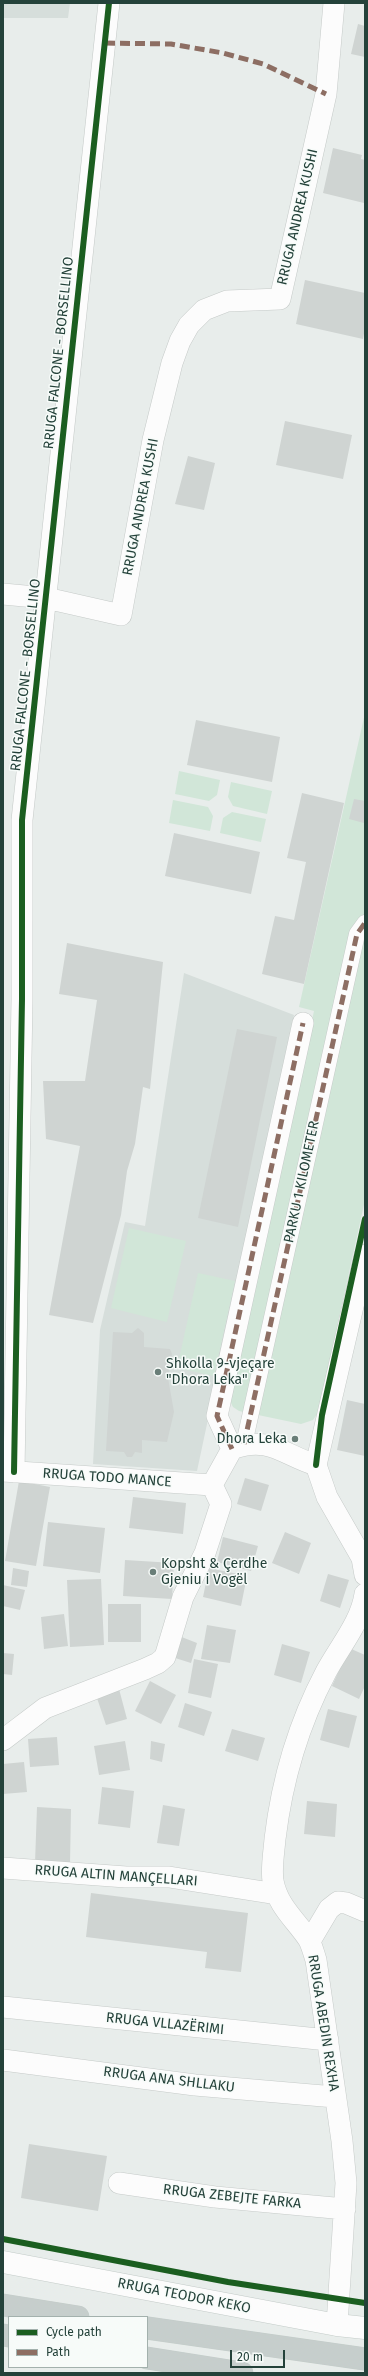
<!DOCTYPE html>
<meta charset="utf-8">
<style>
body{margin:0}
#map{position:relative;width:368px;height:2376px;overflow:hidden;background:#e8edeb;font-family:"Fira Sans",sans-serif}
canvas{display:block}
.frame{position:absolute;inset:0;border:4px solid #24423a;pointer-events:none}
.legend{position:absolute;left:8px;top:2316px;width:140px;height:52px;box-sizing:border-box;background:#f7fbf9;border:1px solid #a3b1ad;margin:0;padding:5px 7px;list-style:none;font-size:12px;color:#24423a}
.legend li{display:flex;align-items:center;gap:8px;height:20px}
.legend b{width:20px;border:1px solid #a3b1ad}
.scale{position:absolute;left:230px;top:2350px;width:55px;height:18px;box-sizing:border-box;border:2px solid #24423a;border-top:0;padding-left:5px;font-size:12px;line-height:14px;white-space:nowrap;color:#24423a;-webkit-text-stroke:3px #f7fbf9;paint-order:stroke}
</style>
<div id="map">
<canvas width="368" height="2376"></canvas>
<div class="frame"></div>
<ul class="legend">
<li><b style="height:5px;background:#1b5e20"></b>Cycle path</li>
<li><b style="height:5px;background:#8d6e63"></b>Path</li>
</ul>
<div class="scale">20 m</div>
</div>
<script>
const ctx = document.querySelector('canvas').getContext('2d');
ctx.lineJoin = 'round';
function paint(path, color) { ctx.fillStyle = color; ctx.fill(path, 'evenodd'); }
function strokePath(path, color, width, dash) { ctx.strokeStyle = color; ctx.lineWidth = width; ctx.lineCap = dash ? 'butt' : 'round'; ctx.setLineDash(dash || []); ctx.stroke(path); }
function drawText(font, color, halo, rows, align = 'center') {
  ctx.font = font + ' "Fira Sans",sans-serif'; ctx.lineWidth = 3; ctx.setLineDash([]); ctx.textBaseline = 'middle'; ctx.strokeStyle = halo; ctx.fillStyle = color; for (const [text, x, y, turn = 0] of rows) {
    ctx.save(); ctx.translate(x, y); ctx.rotate((+turn || 0) * Math.PI / 180); ctx.textAlign = isNaN(turn) ? turn : align; if (halo) ctx.strokeText(text, 0, 0); ctx.fillText(text, 0, 0); ctx.restore();
  }
}
paint(new Path2D(`
 M3,3H70L68,18H3Z
 M184,973L294,1015L197,1471L93,1464L100,1330L125,1222L145,1226Z`), '#d6dedb');
paint(new Path2D(`
 M365,713V1200L318,1413L313,1420L301,1424L239,1411L233,1407L230,1401L314,1011L299,1007Z
 M179,771L220,780L217,795L209,801L175,794Z
 M231,782L272,791L267,814L233,806L228,797Z
 M173,800L208,807L213,816L210,831L169,823Z
 M232,812L266,819L261,842L220,833L223,818Z
 M129,1228L186,1241L167,1322L111,1308Z
 M198,1273L235,1281L214,1376L177,1368Z`), '#d1e6d8');
paint(new Path2D(`
 M358,24L365,26V57L351,54Z
 M333,148L362,155L361,159L365,160L364,203L323,193Z
 M305,280L365,293V328L363,339L296,324Z
 M285,421L352,435L343,479L276,465Z
 M188,456L215,463L204,510L175,504Z
 M196,720L280,737L272,782L187,765Z
 M302,793L344,803L304,984L262,974L275,916L294,920L306,862L287,858Z
 M354,799L365,801L364,823L349,819Z
 M174,833L260,852L251,894L165,876Z
 M67,943L163,962L150,1089L143,1087L135,1144L127,1171L121,1215L93,1323L49,1315L80,1146L46,1139L43,1081H85L97,1000L59,994Z
 M237,1029L277,1037L238,1227L198,1218Z
 M138,1328L144,1333V1347L170,1349L172,1354L168,1378L174,1412L167,1442L142,1440V1453L135,1452L132,1457H127L124,1452L106,1451L113,1332L132,1333Z
 M347,1400L365,1404V1456L337,1450Z
 M245,1478L269,1485L261,1511L237,1504Z
 M19,1481L50,1487L36,1566L5,1561Z
 M133,1497L186,1503L183,1534L129,1528Z
 M48,1522L105,1528L100,1573L43,1566Z
 M285,1532L311,1543L299,1574L272,1563Z
 M223,1537L258,1546L251,1571L217,1562Z
 M125,1560L174,1563L172,1599L123,1596Z
 M13,1568L29,1571L27,1587L11,1585Z
 M209,1568L247,1576L241,1606L203,1597Z
 M328,1574L349,1580L340,1608L320,1601Z
 M101,1579L104,1645L70,1647L67,1580Z
 M3,1585L25,1590L20,1610L3,1606Z
 M108,1604H141V1642H108Z
 M64,1614L68,1646L44,1649L41,1617Z
 M207,1625L236,1630L230,1663L201,1659Z
 M179,1636L197,1643L191,1663L172,1657Z
 M282,1644L310,1652L301,1683L274,1675Z
 M349,1648L365,1655V1686L359,1699L332,1686Z
 M3,1653L14,1654L12,1675L3,1674Z
 M194,1659L218,1664L211,1698L188,1693Z
 M150,1681L176,1695L161,1724L135,1711Z
 M119,1689L127,1719L106,1725L97,1698Z
 M185,1703L212,1712L204,1736L178,1727Z
 M328,1709L357,1716L349,1748L320,1740Z
 M232,1729L265,1738L258,1761L225,1751Z
 M57,1737L59,1765L30,1767L28,1739Z
 M125,1741L130,1770L99,1775L94,1746Z
 M151,1741L165,1744L162,1762L150,1759Z
 M24,1762L27,1792L3,1794V1764Z
 M102,1787L134,1791L130,1828L98,1824Z
 M307,1801L337,1804L335,1837L304,1834Z
 M163,1805L185,1809L179,1846L157,1843Z
 M37,1807L71,1809L70,1864L35,1863Z
 M91,1893L248,1913L241,1972L205,1968L207,1952L86,1937Z
 M29,2144L107,2156L98,2211L21,2198Z`), '#cfd4d2');
const pedestrian = new Path2D(`
 M244,1444L357,934L365,923`);
const minor = new Path2D(`
 M3,594L46,598L121,615L153,440L172,363L180,341L189,325L204,310L227,301L280,299L326,94L334,3
 M232,1449L217,1416L303,1023
 M232,1449C269,1435 283,1455 316,1465
 M316,1465L365,1255
 M316,1465L327,1497L362,1558L365,1575
 M3,1471L212,1485
 M14,1472L22,999V820L109,3
 M212,1485L232,1449
 M3,1740L45,1708L145,1669L158,1663L165,1657L183,1597L205,1553L221,1504L212,1485
 M3,1868L126,1877H169L277,1894
 M310,1941L329,1909L338,1902L346,1903L365,1911
 M3,2007L328,2040
 M3,2060L195,2085L335,2097
 M119,2183L215,2197L345,2209
 M337,2325L346,2183L342,2141L316,1960C314,1954 312,1946 309,1940C296,1920 278,1907 273,1881C271,1868 274,1852 275,1839C282,1780 298,1725 326,1672C340,1646 361,1622 365,1594`);
const secondary = new Path2D(`
 M3,2262L337,2325L365,2328`);
const trunk = new Path2D(`
 M3,2305L78,2317
 M147,2328L365,2359
 M3,2335L9,2336
 M147,2358L242,2373`);
strokePath(pedestrian, '#c5cac8', 17);
strokePath(minor, '#c5cac8', 22);
strokePath(secondary, '#c3cbc8', 23);
strokePath(trunk, '#c3ccc9', 23);
strokePath(pedestrian, '#fcfcfc', 16);
strokePath(minor, '#fcfcfc', 21);
strokePath(secondary, '#fcfcfc', 22);
strokePath(trunk, '#c6cecc', 22);
strokePath(new Path2D(`
 M105,43L171,44L223,53L263,64L326,94
 M244,1444L357,934L365,923
 M232,1449L217,1416L303,1023`), '#8d6e63', 5, [10, 5]);
strokePath(new Path2D(`
 M316,1465L322,1415L365,1219
 M14,1472L22,999V820L109,3
 M3,2239L228,2282L365,2303`), '#1b5e20', 6);
for (const [x, y, r, color] of [
 [158,1372,4,"#697e78"],
 [295,1439,4,"#697e78"],
 [153,1572,4,"#697e78"]
]) { const dot = new Path2D(); dot.arc(x, y, r, 0, 2 * Math.PI); ctx.fillStyle = color; ctx.fill(dot); strokePath(dot, '#f7fbf9', 1.5); }
drawText('14px', '#24423a', '#f7fbf9', [
 ["RRUGA ANDREA KUSHI",298,217,-77],
 ["RRUGA FALCONE - BORSELLINO",59,353,-84],
 ["RRUGA ANDREA KUSHI",141,507,-79],
 ["RRUGA FALCONE - BORSELLINO",26,675,-84],
 ["PARKU 1 KILOMETER",302,1182,-78],
 ["RRUGA TODO MANCE",107,1478,4],
 ["RRUGA ALTIN MANÇELLARI",116,1876,4],
 ["RRUGA ABEDIN REXHA",323,2023,81],
 ["RRUGA VLLAZËRIMI",165,2024,6],
 ["RRUGA ANA SHLLAKU",169,2080,7],
 ["RRUGA ZEBEJTE FARKA",232,2197,6],
 ["RRUGA TEODOR KEKO",184,2296,11]
]);
drawText('14px', '#24423a', '#f7fbf9', [
 ["Shkolla 9-vjeçare",166,1364],
 ["\"Dhora Leka\"",166,1380],
 ["Dhora Leka",287,1439,"right"],
 ["Kopsht & Çerdhe",161,1564],
 ["Gjeniu i Vogël",161,1580]
], 'left');
</script>
